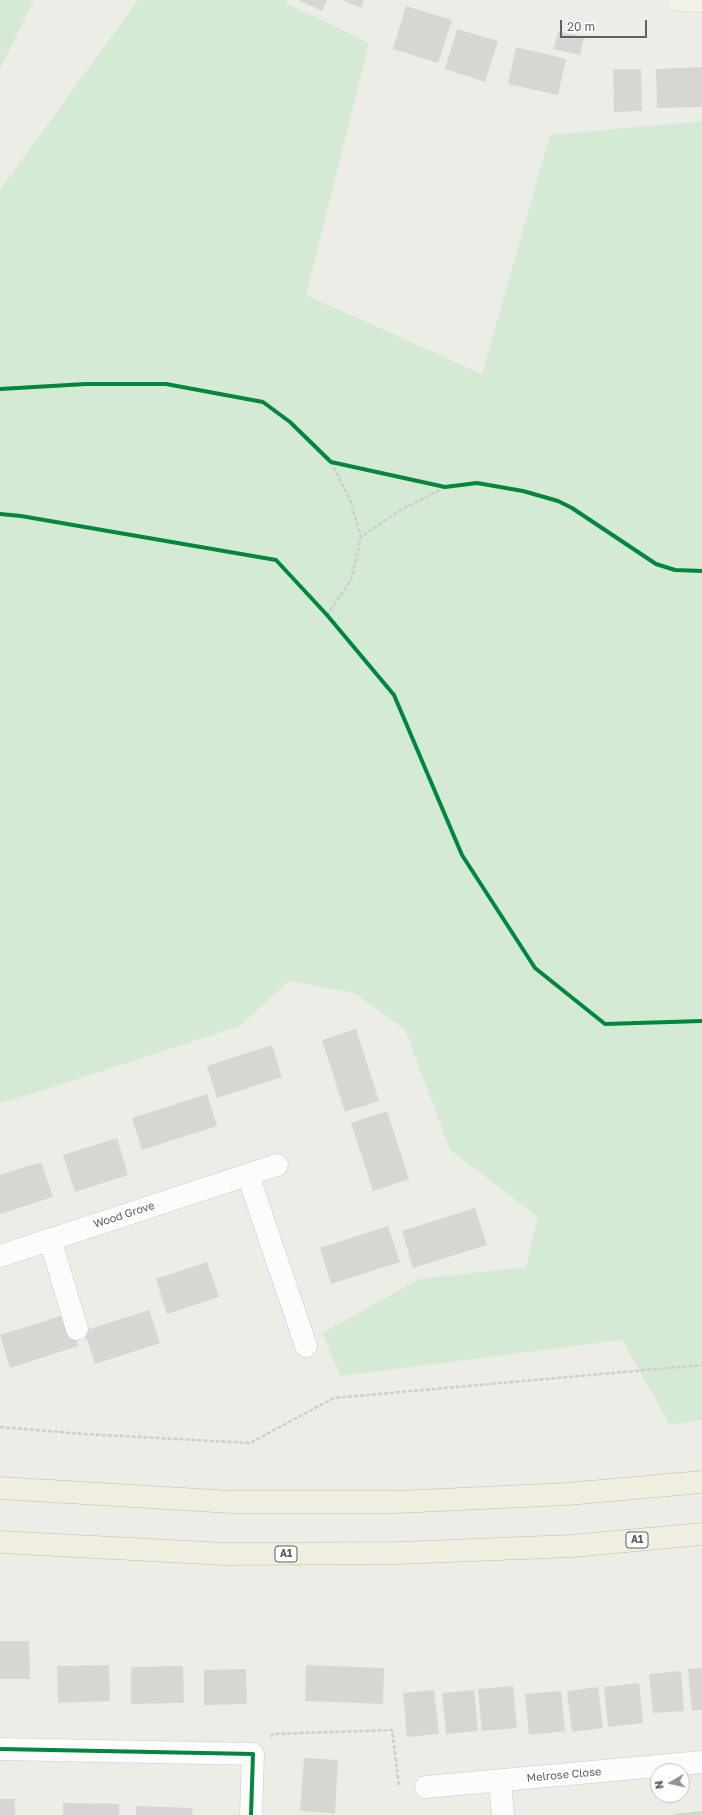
<!DOCTYPE html>
<style>
body{margin:0}
#map{position:relative;width:702px;height:1815px;overflow:hidden;background:#edede8;font-family:"Golos Text",sans-serif}
canvas{display:block}
.north{position:absolute;left:650px;top:1763px;width:40px;height:40px;box-sizing:border-box;background:#fff;border:1px solid #bebfc2;border-radius:50%;rotate:261deg;font-size:11px;font-weight:700;line-height:16px;text-align:center;color:#5d6066}
.north::after{content:'';display:block;margin:auto;width:14px;height:18px;background:#8f9194;clip-path:polygon(50% 0,100% 100%,50% 72%,0 100%)}
.scale{position:absolute;left:560px;top:20px;width:87px;height:18px;box-sizing:border-box;border:2px solid #5d6066;border-top:0;padding-left:5px;font-size:12px;line-height:14px;white-space:nowrap;color:#5d6066;-webkit-text-stroke:3px #fff;paint-order:stroke}
</style>
<div id="map">
<canvas width="702" height="1815"></canvas>
<div class="north">N</div>
<div class="scale">20 m</div>
</div>
<script>
const ctx = document.querySelector('canvas').getContext('2d');
ctx.lineJoin = 'round';
function paint(path, color) { ctx.fillStyle = color; ctx.fill(path, 'evenodd'); }
function strokePath(path, color, width, dash) { ctx.strokeStyle = color; ctx.lineWidth = width; ctx.lineCap = dash ? 'butt' : 'round'; ctx.setLineDash(dash || []); ctx.stroke(path); }
function drawText(font, color, halo, rows, align = 'center') {
  ctx.font = font + ' "Golos Text",sans-serif'; ctx.lineWidth = 4; ctx.setLineDash([]); ctx.textBaseline = 'middle'; ctx.strokeStyle = halo; ctx.fillStyle = color; for (const [text, x, y, turn = 0] of rows) {
    ctx.save(); ctx.translate(x, y); ctx.rotate((+turn || 0) * Math.PI / 180); ctx.textAlign = isNaN(turn) ? turn : align; if (halo) ctx.strokeText(text, 0, 0); ctx.fillText(text, 0, 0); ctx.restore();
  }
}
paint(new Path2D(`
 M0,0H34L0,69Z
 M138,0H287L286,3L369,43L306,295L482,374L550,135L702,121V1420L670,1425L622,1340L340,1376L322,1333L419,1279L526,1267L538,1217L450,1150L405,1030L354,993L289,981L240,1026L47,1089L0,1103V190Z`), '#d5ead5');
paint(new Path2D(`
 M300,0H327L322,11L300,1Z
 M342,0H364L361,8Z
 M406,6L452,20L438,63L393,49Z
 M457,29L498,41L485,82L445,69Z
 M558,31L584,37L580,55L554,49Z
 M516,47L566,59L558,95L508,84Z
 M702,67V107L657,108L656,69Z
 M613,69H641L642,111L614,112Z
 M356,1029L379,1101L345,1112L322,1040Z
 M272,1045L282,1077L217,1098L207,1066Z
 M207,1094L217,1126L142,1150L132,1118Z
 M387,1111L409,1179L373,1191L351,1123Z
 M117,1138L128,1175L75,1192L63,1155Z
 M41,1162L53,1197L0,1214V1175Z
 M475,1208L487,1245L413,1268L402,1231Z
 M388,1226L400,1262L331,1284L320,1248Z
 M207,1262L219,1297L167,1314L156,1279Z
 M149,1310L160,1343L95,1364L84,1331Z
 M67,1314L78,1346L10,1368L0,1335Z
 M0,1641H29L30,1679H0Z
 M109,1665L110,1701L58,1703L57,1666Z
 M306,1665L384,1668L383,1704L305,1701Z
 M183,1666L184,1703L131,1704V1667Z
 M702,1668V1710L692,1711L688,1669Z
 M246,1669L247,1704L204,1705V1670Z
 M681,1671L684,1711L653,1713L649,1674Z
 M639,1683L643,1723L608,1727L604,1687Z
 M513,1686L517,1728L482,1731L478,1689Z
 M598,1687L603,1728L572,1732L567,1691Z
 M434,1690L439,1734L407,1737L403,1693Z
 M474,1690L478,1731L446,1734L442,1693Z
 M561,1691L565,1731L529,1735L525,1694Z
 M304,1758L338,1760L335,1813L300,1811Z
 M0,1799H15V1815H0Z
 M63,1803L119,1804V1815H63Z
 M136,1806L193,1808L192,1815H136Z
 M702,1811V1815H673V1814Z`), '#d7d6d3');
const minor = new Path2D(`
 M248,1175L306,1346
 M50,1239L77,1329
 M0,1256L277,1165
 M0,1749L253,1754L251,1815
 M500,1781L503,1815
 M426,1787L702,1762`);
const major = new Path2D(`
 M678,0L702,1`);
const highway = new Path2D(`
 M0,1488L232,1502H397L567,1494L702,1482
 M0,1542L225,1554L399,1553L572,1546L702,1534`);
strokePath(minor, '#c9cac8', 23);
strokePath(major, '#d6d0b5', 23);
strokePath(highway, '#c5bc94', 23);
strokePath(new Path2D(`
 M331,462L350,500L361,537
 M0,514L21,516L276,560L327,615L394,695L462,855L535,968L605,1024L702,1021
 M327,615L351,580L361,537L401,510L445,487
 M0,1427L85,1434L250,1443L334,1398L702,1365
 M271,1737L273,1734L392,1730L399,1785`), '#cbcfcd', 2.5, [4, 2]);
strokePath(minor, '#fcfcfc', 22);
strokePath(major, '#f3f2e8', 22);
strokePath(highway, '#f0eee1', 22);
strokePath(new Path2D(`
 M0,389L86,384H166L263,402L290,422L331,462L445,487L477,483L523,491L558,501L572,508L656,564L675,570L702,571
 M0,514L21,516L276,560L327,615L394,695L462,855L535,968L605,1024L702,1021
 M0,1749L253,1754L251,1815`), '#00873e', 4);
for (const [x, y, w] of [
 [637,1540,22],
 [286,1554,22]
]) { const box = new Path2D(); box.roundRect(x - w / 2, y - 8, w, 16, 3); ctx.fillStyle = '#fff'; ctx.fill(box); strokePath(box, '#5d6066', 1); }
drawText('bold 10px', '#5d6066', null, [
 ["A1",637,1540],
 ["A1",286,1554]
]);
drawText('11px', '#5d6066', '#fff', [
 ["Wood Grove",124,1215,-18],
 ["Melrose Close",564,1775,-5]
]);
</script>
